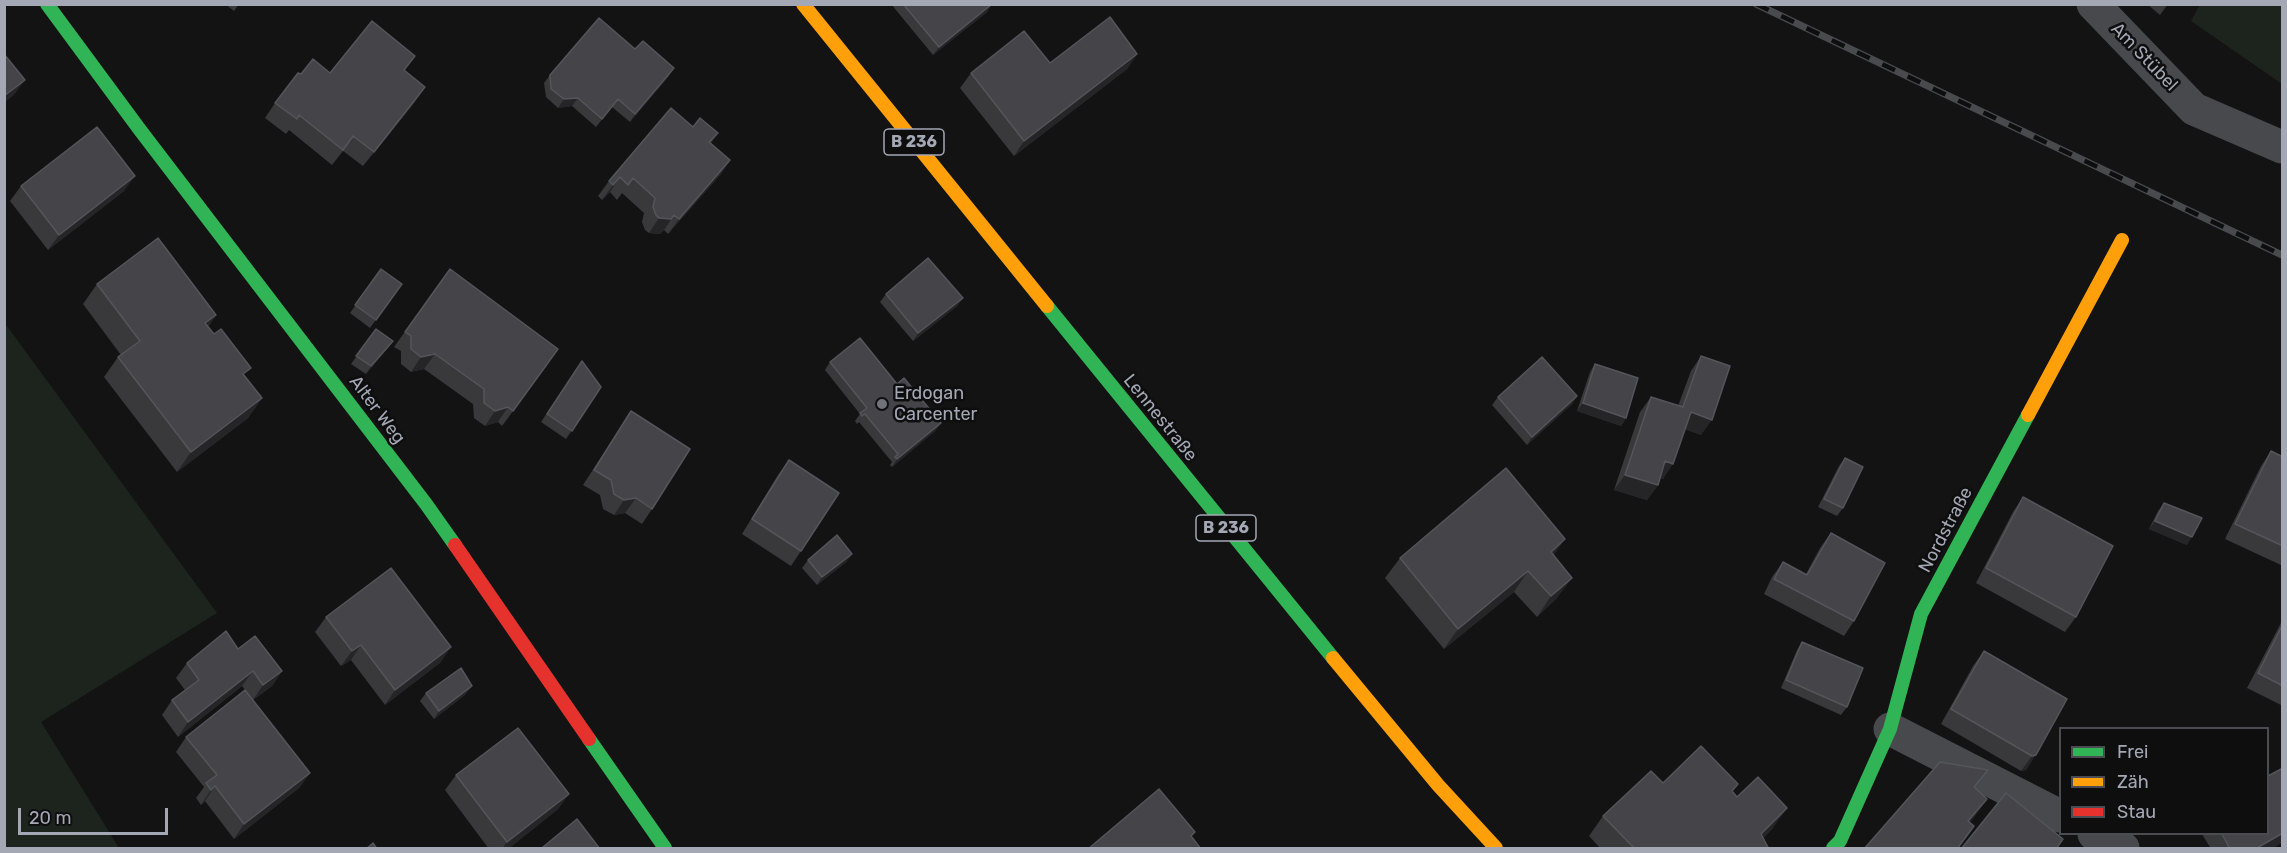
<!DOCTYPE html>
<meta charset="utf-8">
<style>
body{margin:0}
#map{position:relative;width:2287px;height:853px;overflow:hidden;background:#131314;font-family:Rubik,sans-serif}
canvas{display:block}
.frame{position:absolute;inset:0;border:6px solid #a4a8b5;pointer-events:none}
.legend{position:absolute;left:2059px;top:727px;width:210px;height:108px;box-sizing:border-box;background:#0e0e0f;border:2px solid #4a4c51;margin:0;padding:8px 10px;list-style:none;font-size:18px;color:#a4a8b5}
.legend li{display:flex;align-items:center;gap:12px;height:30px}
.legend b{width:30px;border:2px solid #4a4c51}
.scale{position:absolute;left:18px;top:808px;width:150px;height:27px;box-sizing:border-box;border:3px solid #a4a8b5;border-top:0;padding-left:8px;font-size:18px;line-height:21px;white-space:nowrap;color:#a4a8b5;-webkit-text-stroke:4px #0e0e0f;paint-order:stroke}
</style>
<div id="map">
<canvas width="2287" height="853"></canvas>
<div class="frame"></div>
<ul class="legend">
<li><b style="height:8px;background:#30b455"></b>Frei</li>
<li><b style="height:8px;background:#ff9f0a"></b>Zäh</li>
<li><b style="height:8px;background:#e5322d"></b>Stau</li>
</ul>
<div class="scale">20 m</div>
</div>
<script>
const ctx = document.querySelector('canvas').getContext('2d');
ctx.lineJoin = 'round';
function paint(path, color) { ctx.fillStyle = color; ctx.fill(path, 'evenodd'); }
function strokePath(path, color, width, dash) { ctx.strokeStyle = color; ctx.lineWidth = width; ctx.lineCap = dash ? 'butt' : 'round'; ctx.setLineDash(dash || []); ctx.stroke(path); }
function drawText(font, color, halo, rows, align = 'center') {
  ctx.font = font + ' Rubik,sans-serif'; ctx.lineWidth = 5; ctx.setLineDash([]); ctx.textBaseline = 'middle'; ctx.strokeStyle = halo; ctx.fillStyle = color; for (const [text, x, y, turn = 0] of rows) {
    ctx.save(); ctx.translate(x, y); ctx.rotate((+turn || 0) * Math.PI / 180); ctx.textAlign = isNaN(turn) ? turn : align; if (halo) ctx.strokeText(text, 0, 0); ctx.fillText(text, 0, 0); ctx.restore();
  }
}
paint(new Path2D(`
 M2200,5H2282V84L2191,21Z
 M4,322L217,613L41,722L119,848H5Z`), '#1d241e');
strokePath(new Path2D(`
 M2093,4L2194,109L2282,147
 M1890,729L2060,816
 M2094,834L2123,848`), '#48494d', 33);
strokePath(new Path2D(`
 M47,4L140,130L426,504L455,545
 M1047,306L1333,658
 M589,739L665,848
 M1833,848L1840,841L1890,729L1921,614L2028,415`), '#30b455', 14);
strokePath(new Path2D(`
 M803,4L1047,306
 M2028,415L2122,240
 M1333,658L1438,785L1496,848`), '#ff9f0a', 14);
strokePath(new Path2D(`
 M455,545L589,739`), '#e5322d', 14);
const rail = new Path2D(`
 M1756,4L2282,255`);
strokePath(rail, '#484a4d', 7);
strokePath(rail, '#0e0e0f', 4.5, [14]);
paint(new Path2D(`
 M225,4H239L234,11Z
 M891,4H992L987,12L933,55Z
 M2147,4H2168L2160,15Z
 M1137,54L1127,69L1014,156L960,88L971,73L1050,63Z
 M405,70L415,102L363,166L343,151L332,165L289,130L286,134L265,118L275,103L330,73Z
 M550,75L669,76L630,122L612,107L596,127L572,106L558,108L546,97L544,83Z
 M693,127L718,133L711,143L730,160L720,175L668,234L664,230L660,234L649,233L645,230L642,222L644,213L622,193L617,200L610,192L602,200L598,196L609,181Z
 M21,186L124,191L48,250L10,201Z
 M381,269L402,284L370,328L350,313Z
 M450,269L548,364L502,426L498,422L485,426L474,418L473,404L424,369L411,372L401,364V351L394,347Z
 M97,284L216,315L208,327L262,398L248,418L177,472L104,377L118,357L121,355L83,304Z
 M886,294L963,298L957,306L913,341L880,302Z
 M376,329L387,349L366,374L351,364Z
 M1701,356V435L1685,429L1663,479L1660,478L1658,485L1647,500L1614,490L1640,412L1651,397L1678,406L1691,371Z
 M830,362L897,384L941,423L935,431L892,467L890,465L892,462L859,422L857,424L855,421L860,414L825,370Z
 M1595,364L1626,418L1621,426L1577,411L1590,372Z
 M576,369L601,387L566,439L541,422Z
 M1577,396L1572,404L1527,445L1492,405L1498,397Z
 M631,411L652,509L642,524L625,513L614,515L603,509L600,495L583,485Z
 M2271,451L2283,457V566L2225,539L2261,466Z
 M1845,458L1843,508L1837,516L1818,507L1839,466Z
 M789,460L801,551L791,566L742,534L778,475Z
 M2023,497L2076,617L2065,632L1976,583L2013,512Z
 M2164,503L2187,545L2149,529L2158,511Z
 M1831,533L1854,621L1844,636L1764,594L1772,577L1783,562L1806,574L1820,548Z
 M852,554L846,562L817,585L802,568L808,560Z
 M1554,556L1557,598L1537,617L1514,592L1444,649L1385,578L1400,558Z
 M326,617L441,662L385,705L351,660L341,666L315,632Z
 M2283,619V706L2247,688Z
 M1802,642L1847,707L1841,715L1781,688L1797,650Z
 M238,649L282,671L272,686L253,700L242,686L178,737L162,715L172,700L185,690L176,678L187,663Z
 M1984,651L2067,699L2026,770L2021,771L1941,724L1973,666Z
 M426,693L466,694L434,719L420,701Z
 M186,737L310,773L299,788L234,839L205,801L201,805L196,798L204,787L176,752Z
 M456,775L569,794L558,809L508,849H489L445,790Z
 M1663,783L1733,792L1737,797L1773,828L1763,838L1769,849H1601L1589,836L1603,816Z
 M2202,834H2268L2283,842L2271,849H2211Z`), '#39393c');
paint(new Path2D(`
 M992,4L987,12L933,55L939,47Z
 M1137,54L1127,69L1014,156L1024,141Z
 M674,68L669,76L630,122L635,114Z
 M25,80L14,95L4,103V96Z
 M425,87L415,102L363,166L374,152Z
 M578,98L572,106L558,108L564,99Z
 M730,160L720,175L668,234L679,219Z
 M135,176L124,191L48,250L59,235Z
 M620,177L610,192L602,200L613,185Z
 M674,215L664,230L660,234L649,233L659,218Z
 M963,298L957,306L913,341L918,333Z
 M216,315L202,335L205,323Z
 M393,341L387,349L366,374L371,366Z
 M435,354L424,369L411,372L421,357Z
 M1577,396L1572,404L1527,445L1532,437Z
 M262,398L248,418L177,472L191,452Z
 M1583,403L1626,418L1621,426L1577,411Z
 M508,407L498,422L485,426L495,411Z
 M1691,412L1712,420L1701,435L1680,427Z
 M941,423L935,431L892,467L897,459Z
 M1665,461L1673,464L1663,479L1655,476Z
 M1625,475L1658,485L1647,500L1614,490Z
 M636,498L625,513L614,515L624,500Z
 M2155,521L2192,537L2187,545L2149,529Z
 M1565,539L1551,559V552Z
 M852,554L846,562L817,585L822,577Z
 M1528,571L1514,592L1444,649L1458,629Z
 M1572,578L1557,598L1537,617L1551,596Z
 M361,645L351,660L341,666L352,651Z
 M451,647L441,662L385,705L395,690Z
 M253,671L242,686L178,737L188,722Z
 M282,671L272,686L253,700L263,685Z
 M472,686L466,694L434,719L439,711Z
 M2036,755L2026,770L2021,771L2032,756Z
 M310,773L299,788L234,839L244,824Z
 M215,786L205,801L201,805L211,790Z
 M569,794L558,809L508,849H502L507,842Z
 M1987,799L1973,819L1954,842L1968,821Z
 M1787,808L1773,828L1752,849L1761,834Z
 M2283,833V842L2271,849H2255Z`), '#252527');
const building = new Path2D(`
 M903,4H992L939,47Z
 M1110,17L1137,54L1024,141L971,73L1024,31L1050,63Z
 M599,18L635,49L643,41L674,68L635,114L618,99L602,119L578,98L564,99L551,89L550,75Z
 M372,21L415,56L404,70L425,87L374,152L353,136L343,150L299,115L297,119L275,103L298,73L301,74L313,59L330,73Z
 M4,54L25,80L4,96Z
 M671,108L693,127L700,118L718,133L709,142L730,160L679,219L674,215L671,219L659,218L656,215L653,207L655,198L633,178L628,185L620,177L613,185L609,181Z
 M97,127L135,176L59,235L21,186Z
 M158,238L216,315L205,323L214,334L221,329L251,368L243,374L262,398L191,452L118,357L140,341L97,284Z
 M928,258L963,298L918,333L886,294Z
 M381,269L402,284L376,320L355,305Z
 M450,269L558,349L513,411L508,407L495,411L484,403V389L435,354L421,357L411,349V336L405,332Z
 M376,329L393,341L371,366L356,356Z
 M860,338L897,384L904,378L941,423L897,459L895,457L898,454L865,414L862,416L860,413L867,408L830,362Z
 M1701,356L1730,366L1712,420L1691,412L1673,464L1665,461L1658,485L1625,475L1651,397L1683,407Z
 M1542,357L1577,396L1532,437L1498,397Z
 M582,361L601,387L572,431L547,414Z
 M1595,364L1638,378L1626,418L1583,403Z
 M631,411L690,449L652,509L636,498L624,500L614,494L611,480L594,470Z
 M2271,451L2283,457V546L2235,524Z
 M1845,458L1863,467L1843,508L1824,499Z
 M789,460L839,493L801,551L752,519Z
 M1506,468L1565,539L1551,552L1572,578L1551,596L1528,571L1458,629L1400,558Z
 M2023,497L2113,546L2076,617L1986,568Z
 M2164,503L2202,518L2192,537L2155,521Z
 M1831,533L1885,563L1854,621L1774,579L1783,562L1807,575Z
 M837,535L852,554L822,577L808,560Z
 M391,568L451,647L395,690L361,645L352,651L326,617Z
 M2283,624V686L2258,673Z
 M226,631L238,649L255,636L282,671L263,685L253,671L188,722L172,700L199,680L187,663Z
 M1802,642L1863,668L1847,707L1786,680Z
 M1984,651L2067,699L2036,755L2032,756L1951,709Z
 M461,668L472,686L439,711L426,693Z
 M245,690L310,773L244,824L215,786L211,790L206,783L217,775L186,737Z
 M518,728L569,794L507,842L456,775Z
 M1701,746L1738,784L1732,791L1737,797L1758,777L1787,808L1761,834L1769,849H1635L1603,816L1651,771L1663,783Z
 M1940,762L1988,770L1974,787L1987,799L1968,821L1974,826L1957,849H1864Z
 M2283,768V833L2255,849H2230L2222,834H2268V776Z
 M1159,789L1195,832L1191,836L1201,849H1088Z
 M2006,793L2063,839L2056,849H1961Z
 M577,819L600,849H544L543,847Z
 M373,843L377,849H366Z`);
paint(building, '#454549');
strokePath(building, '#54555a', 1.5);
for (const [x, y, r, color] of [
 [882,404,6,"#71747d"]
]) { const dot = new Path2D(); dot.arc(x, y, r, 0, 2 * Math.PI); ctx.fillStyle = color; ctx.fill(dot); strokePath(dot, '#0e0e0f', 2); }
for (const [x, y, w] of [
 [914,142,60],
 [1226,528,60]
]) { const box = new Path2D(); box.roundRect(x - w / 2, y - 13, w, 26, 4.5); ctx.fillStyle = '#0e0e0f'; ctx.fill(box); strokePath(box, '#a4a8b5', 1.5); }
drawText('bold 16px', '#a4a8b5', null, [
 ["B 236",914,142],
 ["B 236",1226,528]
]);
drawText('18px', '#a4a8b5', '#0e0e0f', [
 ["Am Stübel",2144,57,46],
 ["Alter Weg",377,410,53],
 ["Lennestraße",1160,418,51],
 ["Nordstraße",1946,530,-62]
]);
drawText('18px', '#a4a8b5', '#0e0e0f', [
 ["Erdogan",894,394],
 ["Carcenter",894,415]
], 'left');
</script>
